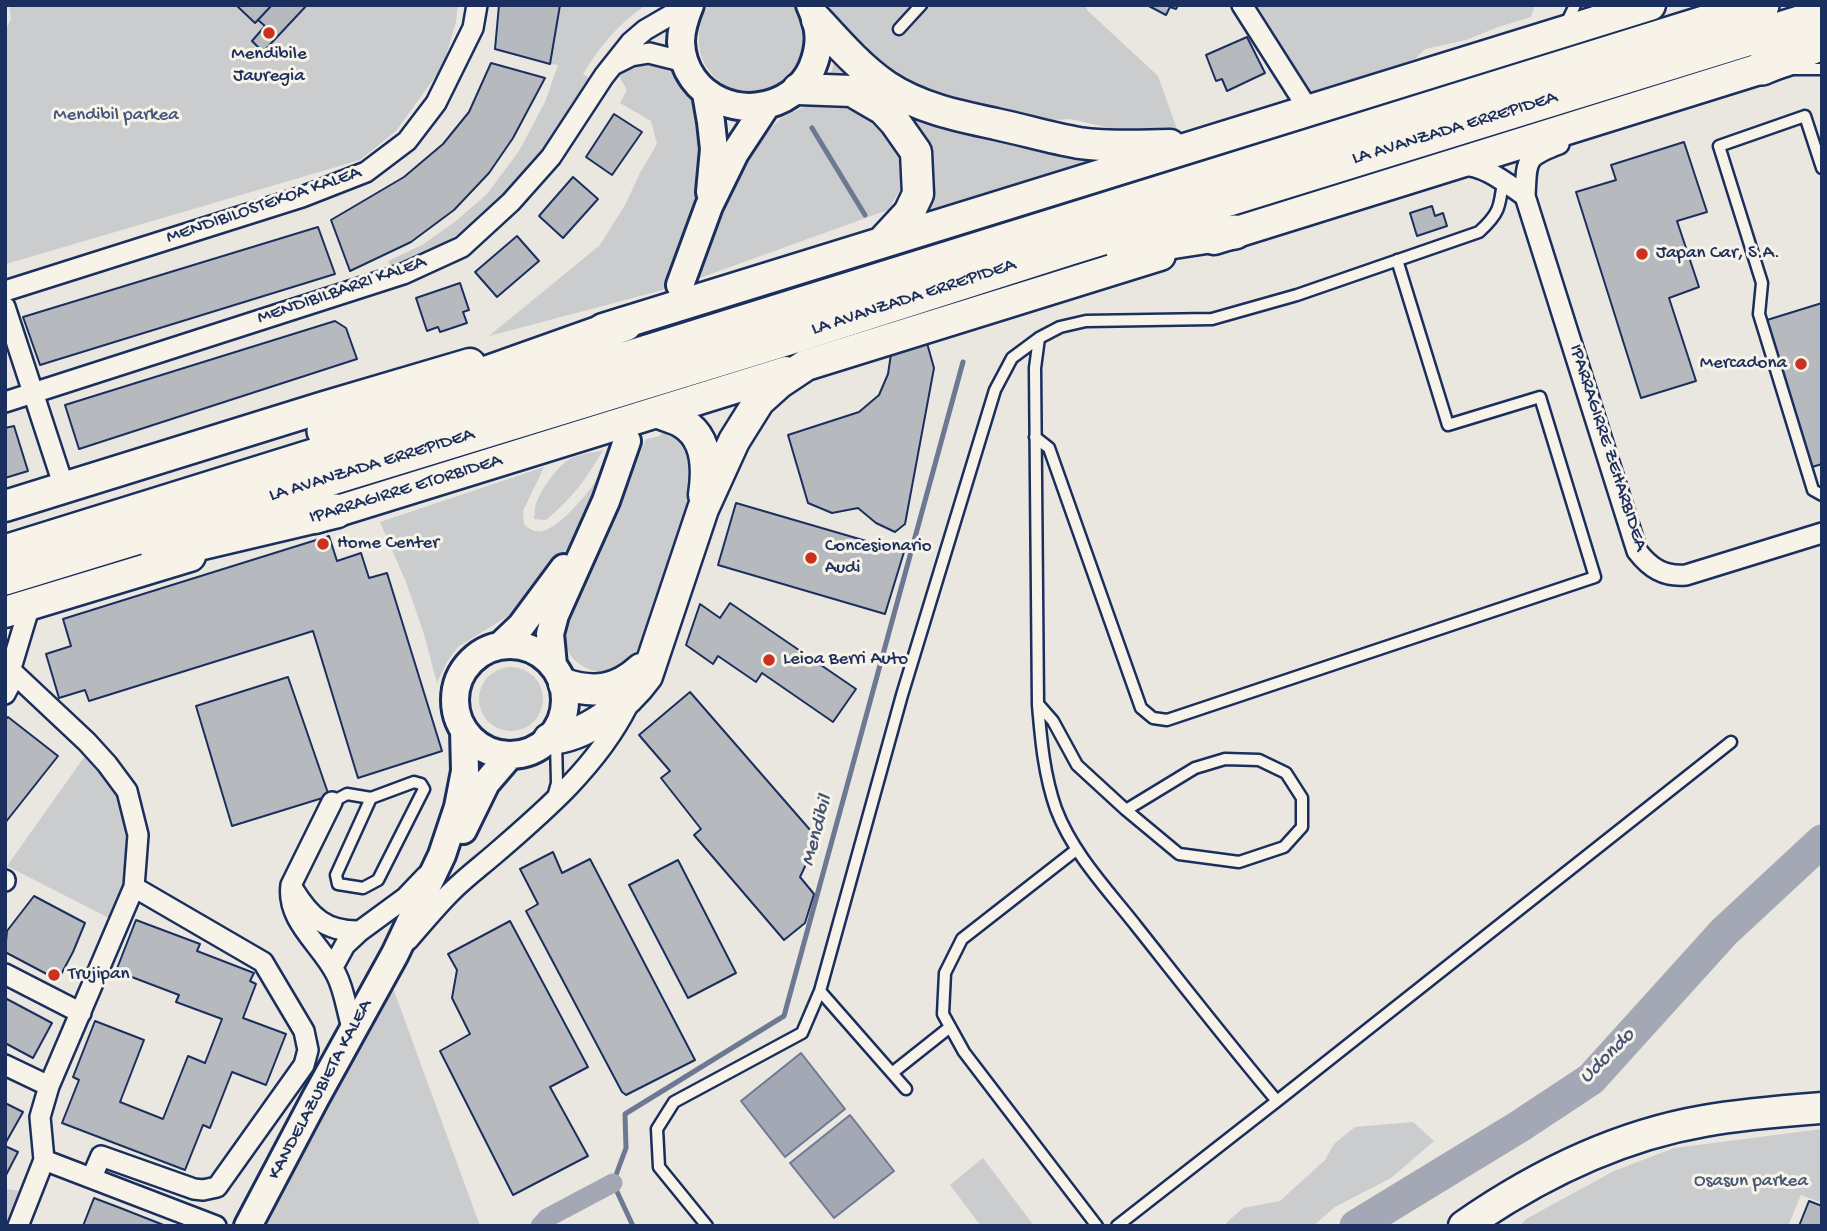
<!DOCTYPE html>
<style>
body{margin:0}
#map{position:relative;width:1827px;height:1231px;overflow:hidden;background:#eae7e0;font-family:"Gochi Hand",sans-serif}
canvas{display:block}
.frame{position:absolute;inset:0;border:7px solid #1b2f5e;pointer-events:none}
</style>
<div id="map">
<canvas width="1827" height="1231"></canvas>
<div class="frame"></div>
</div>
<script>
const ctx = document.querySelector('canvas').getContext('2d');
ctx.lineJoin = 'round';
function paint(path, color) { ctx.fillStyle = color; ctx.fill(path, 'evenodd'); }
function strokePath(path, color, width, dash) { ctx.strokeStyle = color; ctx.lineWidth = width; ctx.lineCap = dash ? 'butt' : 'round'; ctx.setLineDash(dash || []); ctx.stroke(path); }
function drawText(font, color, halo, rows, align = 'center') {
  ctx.font = font + ' "Gochi Hand",sans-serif'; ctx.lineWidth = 6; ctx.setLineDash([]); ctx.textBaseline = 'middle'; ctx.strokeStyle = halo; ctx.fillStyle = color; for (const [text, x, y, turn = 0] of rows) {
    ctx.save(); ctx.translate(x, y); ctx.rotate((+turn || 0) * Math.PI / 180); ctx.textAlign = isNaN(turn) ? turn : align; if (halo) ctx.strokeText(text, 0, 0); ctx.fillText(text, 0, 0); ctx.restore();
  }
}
paint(new Path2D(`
 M9,5H235L255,24L273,5H458L456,22L443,66L396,131L360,160L6,264L5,32L11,19Z
 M560,5H646C620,22 599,47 583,74L590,78C558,127 526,181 481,219C454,240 421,254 391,268L388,261L422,245L456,221L487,194L519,151L545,102L558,65L550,64Z
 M709,5H799C802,11 806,18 808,25C809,31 807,40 806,46C805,53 804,61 801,67C776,107 711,99 700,51C697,35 699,19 709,5Z
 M829,5H1085L1088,11L1158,76L1177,129L1153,133H1132L1070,119L1052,120L1028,116L926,90L862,50L841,29Z
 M1252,5H1535L1531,17L1498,27L1466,40L1425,49L1415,59L1318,93L1304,88Z
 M835,56L866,80L1118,154L917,213L928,156L825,84L832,70Z
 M637,63C708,62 710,160 697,210C695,219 690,227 687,235C679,253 671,271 663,290L489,336L600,245L625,205L640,173L657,144L651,121L620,103L627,90L619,76L626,68Z
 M832,101L857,107L880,121L903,155L906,170L902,187L888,210L694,280L736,174L757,142L781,118L810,104Z
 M664,426L692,446C692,462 694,479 693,494C691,511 677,543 672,561C660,598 637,704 578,663C568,656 563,642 564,630C567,597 600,550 615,518C626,493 635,465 646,439L660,436Z
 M613,448L593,500L560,562L535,592L508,616L458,647L447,662L437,683L423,631L406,582L380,522L544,467L523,511L524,524C529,529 535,533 543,531C559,527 586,496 595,482C602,472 607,459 613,448Z
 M603,450C585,481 573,497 546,520L534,519C535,515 534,511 535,508C538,493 557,466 570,459C579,454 593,453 603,450Z
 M479 699a32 32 0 1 1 64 0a32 32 0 1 1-64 0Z
 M87,753L122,795L132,838L128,885L111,919L7,866Z
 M393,988L480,1226H264L265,1224Z
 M1413,1122L1434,1141L1391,1178L1335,1207L1313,1226H1226V1223L1243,1208L1280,1201L1325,1160L1334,1144L1355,1127Z
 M1822,1129V1203L1801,1195L1788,1226H1520L1526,1219L1614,1171L1674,1148Z
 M983,1158L1034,1226H981L950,1185Z
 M5,1189L23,1191L11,1221H5Z`), '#cbcccd');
const water = new Path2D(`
 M801,1053L845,1109L785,1157L741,1101Z
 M850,1115L894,1171L834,1218L790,1163Z`);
paint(water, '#a3a8b4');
strokePath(water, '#6d7892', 2);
strokePath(new Path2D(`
 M812,128L865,215
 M633,1226L613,1183L626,1148L625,1114L784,1016L963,362`), '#6d7892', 5);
strokePath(new Path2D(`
 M540,1226L547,1218L613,1183`), '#a3a8b4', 19);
strokePath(new Path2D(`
 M1356,1226L1520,1126L1591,1079L1724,932L1822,841`), '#a3a8b4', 33);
const building = new Path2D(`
 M236,5H272L255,23Z
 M272,5H307L263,52L252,41L265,26L258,20Z
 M499,5H560L550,64L495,49Z
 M1147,5H1178L1176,9L1170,7L1166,15Z
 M1247,37L1265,73L1227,91L1222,79L1216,81L1206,55Z
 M491,63L545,78L513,138L489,173L454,210L411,242L350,271L331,220L404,177L443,144L469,112Z
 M614,114L642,132L612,175L586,157Z
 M1684,142L1707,212L1677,221L1699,287L1669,298L1696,381L1641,398L1576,192L1616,180L1611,165Z
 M573,177L598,199L563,238L539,216Z
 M1432,206L1435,216L1443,213L1447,226L1417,236L1410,213Z
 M318,227L335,274L40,365L23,317Z
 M517,236L539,261L497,297L475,272Z
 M460,283L469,310L463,312L467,323L440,332L438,327L427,331L416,298Z
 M1822,303V464L1812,467L1767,320Z
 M335,321L346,328L357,359L79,449L65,405Z
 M927,343L934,368L905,524L895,532L876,523L858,508L832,513L808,503L788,435L859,412L879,395L888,374L891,354Z
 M14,426L28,471L5,478V428Z
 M736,503L904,552L885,614L718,565Z
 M329,536L337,561L361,553L369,578L387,573L442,751L358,778L313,631L89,701L85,690L59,698L46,654L71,646L63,619Z
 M730,603L856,689L833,722L762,673L756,682L718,656L713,664L686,645L700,604L720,618Z
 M288,677L329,796L232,826L196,706Z
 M690,692L818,839L800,877L814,894L805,923L784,940L694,835L701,829L661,778L670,771L639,735Z
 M8,717L58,756L5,823V720Z
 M553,852L562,873L590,859L695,1060L626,1095L622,1092L526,911L538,904L520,869Z
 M678,860L736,973L688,998L629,885Z
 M34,896L85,923L73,952L58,980L5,952L7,931Z
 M136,920L200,944L197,951L254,973L250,981L256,984L243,1018L286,1034L266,1085L232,1072L210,1128L203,1125L185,1170L62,1123L79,1080L73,1077L95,1021L144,1040L120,1102L163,1119L188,1056L205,1063L222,1019L176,1002L179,995L116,971Z
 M510,921L588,1067L550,1087L588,1156L513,1195L440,1051L470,1034L452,998L457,970L448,954Z
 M5,998L52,1023L33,1058L5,1043Z
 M5,1103L23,1112L5,1144Z
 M5,1146L18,1152L5,1177Z
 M94,1198L123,1209L166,1226H83Z
 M1809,1201L1822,1206V1226H1799Z`);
paint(building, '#b6babf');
strokePath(building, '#1b2f5e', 2);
const lane = new Path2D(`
 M1566,24L1575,5
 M899,29L921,5
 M1791,69H1822
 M1822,168L1805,116L1719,146L1762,283L1759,314L1813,490L1822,495
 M1035,437L1049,448L1141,708L1153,718L1167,720L1595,577L1540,397L1448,425L1397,260
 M1039,705L1053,721L1077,765L1126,810L1179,854L1239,862L1284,847L1302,827V798L1286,773L1259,760L1225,759L1195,768L1126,810
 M553,797L557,783L556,742
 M332,802L347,794L371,798L414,782L421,784L424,789L378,880L363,888L338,884L336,875L371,798
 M1076,850L962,939L945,973L943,1014L964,1052L1097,1226
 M820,991L906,1089
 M892,1073L950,1027
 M1277,1101L1731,742
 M707,1226L659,1167L657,1129L674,1102L802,1033L820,991L902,695L995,390L1012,358L1039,338
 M1117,1226L1277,1101C1229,1044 1183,985 1137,927C1108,890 1073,854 1056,809C1044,775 1041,740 1038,705L1035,368L1039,338L1060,327L1086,321L1212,319L1297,295L1479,232C1499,214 1500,207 1503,181`);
const street = new Path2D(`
 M1242,5L1310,112
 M615,64L631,56L649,53L685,62
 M1559,144C1524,157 1527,160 1525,196L1637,551C1650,568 1664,577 1686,575L1822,533
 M1461,165C1485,165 1506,183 1525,196
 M5,291L302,197L366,172L407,141L436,103L473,28L477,5
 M5,307L64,487
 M5,402L403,274L462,247L511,202L551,157L604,76L631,42L645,30L688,5
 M5,665L87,742L107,764L127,791L138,835L134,887L49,1086L40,1117L44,1160L18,1226
 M11,668L30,605
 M5,694L15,675
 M332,802L291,885C286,921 321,944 336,974C345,991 347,1013 353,1031
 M5,880V881
 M293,889C310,917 326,932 360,931
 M408,940C422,924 436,907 451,892C465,878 481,866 496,853C546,810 598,765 628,705
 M333,967L345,945L360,931L405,898L426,876
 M5,974L81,1013
 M5,1065L49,1086
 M44,1160L216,1226
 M92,1177L101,1156L194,1189L203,1190L217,1187L304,1065L308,1050L304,1031L263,962L134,887`);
const secondary = new Path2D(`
 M690,5C685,17 681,28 681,42C683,99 748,125 792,93C801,86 808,77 812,68C822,44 820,27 810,5
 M706,93L711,122L714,149L710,192
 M680,285L709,206L735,153L766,106
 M455 700a55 55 0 1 1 110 0a55 55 0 1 1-110 0Z
 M501,645L521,626L564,568
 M553,665L550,634L555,615L606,501L627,441
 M463,830L486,783L510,755
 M248,1226L315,1099L395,954L442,855L458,807L465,771L464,730`);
const primary = new Path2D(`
 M817,20C838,43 860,68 886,86C919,108 958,116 996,124C1024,130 1051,138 1079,143C1107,147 1142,146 1170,145
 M798,89L852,91L883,109L895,122L916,152L918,194L909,213L884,240
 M1214,239L1785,61
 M603,329L1650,5
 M657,412C665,416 676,418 683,423C708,438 708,469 704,495
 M5,506L324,407L470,364
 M315,518L786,372
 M5,612L190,556
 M564,684C594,694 617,691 641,669
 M549,739C586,737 626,705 647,676L703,509L734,441L759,401L779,383L806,365L1160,255
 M1464,1226C1536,1176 1617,1136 1704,1121C1743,1114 1783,1111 1822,1108`);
const highway = new Path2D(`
 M1762,68L1822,43
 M1123,251L1144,246L1235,232
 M324,431L625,324
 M5,552L1762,5
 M158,553L336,511
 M5,578L776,342L1070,248L1822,16`);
strokePath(lane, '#1b2f5e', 15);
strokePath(street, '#1b2f5e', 24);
strokePath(secondary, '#1b2f5e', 32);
strokePath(primary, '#1b2f5e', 35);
strokePath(highway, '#1b2f5e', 38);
strokePath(lane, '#f7f3e8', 10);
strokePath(street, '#f7f3e8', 19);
strokePath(secondary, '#f7f3e8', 26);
strokePath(primary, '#f7f3e8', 30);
strokePath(highway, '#f7f3e8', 33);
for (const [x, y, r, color] of [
 [269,33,7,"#c8321e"],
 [1642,254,7,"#c8321e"],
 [1801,364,7,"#c8321e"],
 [323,544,7,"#c8321e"],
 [811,558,7,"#c8321e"],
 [769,660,7,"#c8321e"],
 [54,975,7,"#c8321e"]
]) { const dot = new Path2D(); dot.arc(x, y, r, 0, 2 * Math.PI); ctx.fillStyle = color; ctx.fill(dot); strokePath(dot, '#f7f3e8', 2.5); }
drawText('19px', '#1b2f5e', '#f7f3e8', [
 ["Mendibile",269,55,"center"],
 ["Jauregia",269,77,"center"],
 ["Japan Car, S.A.",1656,254],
 ["Mercadona",1787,364,"right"],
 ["Home Center",337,544],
 ["Concesionario",825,547],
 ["Audi",825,569],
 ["Leioa Berri Auto",783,660],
 ["Trujipan",68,975]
], 'left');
drawText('19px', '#47567a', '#f7f3e8', [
 ["Mendibil parkea",116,116],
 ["Osasun parkea",1751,1182]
]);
drawText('19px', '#1b2f5e', '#f7f3e8', [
 ["LA AVANZADA ERREPIDEA",1455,129,-17],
 ["MENDIBILOSTEKOA KALEA",264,206,-19],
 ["MENDIBILBARRI KALEA",342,291,-19],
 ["LA AVANZADA ERREPIDEA",914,298,-18],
 ["IPARRAGIRRE ZEHARBIDEA",1607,448,72],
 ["LA AVANZADA ERREPIDEA",372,466,-17],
 ["IPARRAGIRRE ETORBIDEA",406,490,-17],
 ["KANDELAZUBIETA KALEA",321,1090,-62]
]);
drawText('italic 21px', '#445378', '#f7f3e8', [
 ["Mendibil",818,831,-75],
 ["Udondo",1608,1057,-45]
]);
</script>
